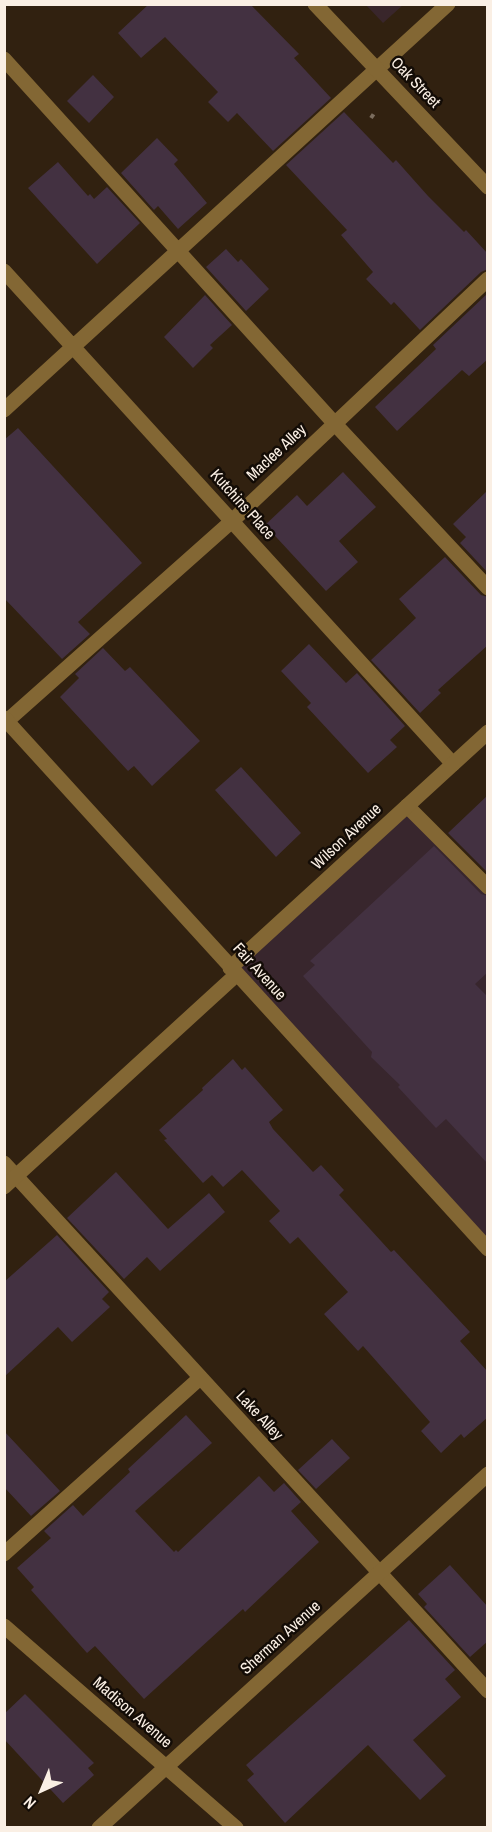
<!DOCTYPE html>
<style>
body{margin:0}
#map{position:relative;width:492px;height:1832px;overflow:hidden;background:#312110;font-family:"Archivo Narrow",sans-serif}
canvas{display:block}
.frame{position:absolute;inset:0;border:6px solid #faefe4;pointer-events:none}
.north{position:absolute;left:12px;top:1760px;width:60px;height:60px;-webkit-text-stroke:4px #130c06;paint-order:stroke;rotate:224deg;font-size:16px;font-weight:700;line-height:24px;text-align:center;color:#faefe4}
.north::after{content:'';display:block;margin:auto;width:21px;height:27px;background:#faefe4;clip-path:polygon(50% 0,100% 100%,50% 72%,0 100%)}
</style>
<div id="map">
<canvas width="492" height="1832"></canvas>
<div class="frame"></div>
<div class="north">N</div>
</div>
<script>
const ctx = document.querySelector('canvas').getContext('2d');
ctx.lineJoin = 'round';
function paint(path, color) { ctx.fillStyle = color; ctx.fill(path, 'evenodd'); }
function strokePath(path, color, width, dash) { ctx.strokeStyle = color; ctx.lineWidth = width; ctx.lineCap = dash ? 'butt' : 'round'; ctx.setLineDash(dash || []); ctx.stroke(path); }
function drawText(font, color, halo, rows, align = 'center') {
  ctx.font = font + ' "Archivo Narrow",sans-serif'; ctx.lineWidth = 5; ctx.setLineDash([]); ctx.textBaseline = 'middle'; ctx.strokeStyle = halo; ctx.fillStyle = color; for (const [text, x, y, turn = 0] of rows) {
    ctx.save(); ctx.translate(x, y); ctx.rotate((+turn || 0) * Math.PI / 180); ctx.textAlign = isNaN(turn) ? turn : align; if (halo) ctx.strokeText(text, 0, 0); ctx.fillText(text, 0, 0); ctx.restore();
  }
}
paint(new Path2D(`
 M408,801L487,887V1256L225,969Z`), '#38262d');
paint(new Path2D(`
 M366,5H403L383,23Z`), '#39262b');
paint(new Path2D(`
 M149,4H250L299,54L294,58L331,98L273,151L237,113L228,122L208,102L218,92L165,37L141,58L118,33Z
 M93,75L114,97L89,123L67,101Z
 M344,112L393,163L396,160L428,196L464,232L466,230L488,254V269L481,272L420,330L394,302L391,305L366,279L373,272L341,235L347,230L286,165Z
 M157,138L178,160L174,164L207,203L178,229L158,206L154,210L121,173Z
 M58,162L88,196L90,194L94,199L107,187L140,223L97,264L28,188Z
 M226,249L238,262L241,259L269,289L246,311L206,267Z
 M488,293V359L469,376L462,370L397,431L375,407L436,349L433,345Z
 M205,295L232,325L210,345L213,348L193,368L164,337Z
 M18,428L142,563L78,622L90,634L62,659L4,598V440Z
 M343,472L376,507L339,541L358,562L326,591L265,525L297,495L307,506Z
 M488,490V573L460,543L466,537L453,524Z
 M445,557L481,595L488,597V645L438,690L441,693L420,713L371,660L416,618L399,599Z
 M309,644L346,683L357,673L405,726L390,740L397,747L368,773L307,707L311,703L281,671Z
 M103,648L125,671L130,667L200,741L152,786L134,766L128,771L60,697L79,678L75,674Z
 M241,767L301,833L276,857L215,790Z
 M488,795V873L448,833Z
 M434,846L481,894L488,896V972L475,984L488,997V1164L446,1119L436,1128L398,1087L400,1085L371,1057L372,1052L303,976L315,965L310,961Z
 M233,1059L242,1070L245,1067L283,1110L269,1122L273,1129L313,1172L321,1165L344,1190L339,1195L391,1252L394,1250L470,1332L460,1341L488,1372V1417L464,1438L461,1434L441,1453L421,1431L430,1422L363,1346L358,1351L324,1314L348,1292L298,1237L290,1244L269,1221L280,1211L242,1170L223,1187L212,1175L203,1183L164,1140L167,1139L159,1130L203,1090L202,1088Z
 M116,1172L168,1229L209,1193L225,1212L160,1271L147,1257L124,1279L67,1218Z
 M57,1235L109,1292L102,1299L110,1307L72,1342L58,1327L4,1377V1282Z
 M186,1415L212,1443L135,1511L174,1552L176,1550L178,1552L259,1476L274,1492L284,1483L301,1502L291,1511L319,1542L245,1612L243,1609L144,1699L95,1646L87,1653L31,1590L34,1587L17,1568L51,1538L44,1531L73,1505L83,1516L130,1472L128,1469Z
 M4,1431L60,1491L31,1516L4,1487Z
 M332,1439L350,1458L316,1489L298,1470Z
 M450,1565L488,1607V1641L470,1657L424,1607L427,1604L418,1594Z
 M409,1620L455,1670L445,1679L461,1697L413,1740L446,1776L420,1800L368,1745L285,1823L247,1780L254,1774L246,1765Z
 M25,1694L94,1763L88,1768L94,1775L63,1803L4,1739V1714Z`), '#433141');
strokePath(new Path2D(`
 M371,118L375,112`), '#7b6d5e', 4, [4.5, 4.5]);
strokePath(new Path2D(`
 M4,59L335,424L488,588
 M4,271L453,764
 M4,410L448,4
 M7,721L232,521L488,279
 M407,806L488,887
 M4,1163L488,1691
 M4,1554L200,1378`), '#836734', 15);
strokePath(new Path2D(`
 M315,4L488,187
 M4,718L488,1249
 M230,968L488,732
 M4,1187L236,975
 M4,1626L236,1828
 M99,1828L488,1474`), '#836734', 15);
drawText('16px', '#faefe4', '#130c06', [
 ["Oak Street",415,83,46],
 ["Maclee Alley",277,453,-43],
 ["Kutchins Place",242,505,48],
 ["Wilson Avenue",347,837,-43],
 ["Fair Avenue",259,972,48],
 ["Lake Alley",259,1416,47],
 ["Sherman Avenue",281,1638,-42],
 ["Madison Avenue",132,1713,41]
]);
</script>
